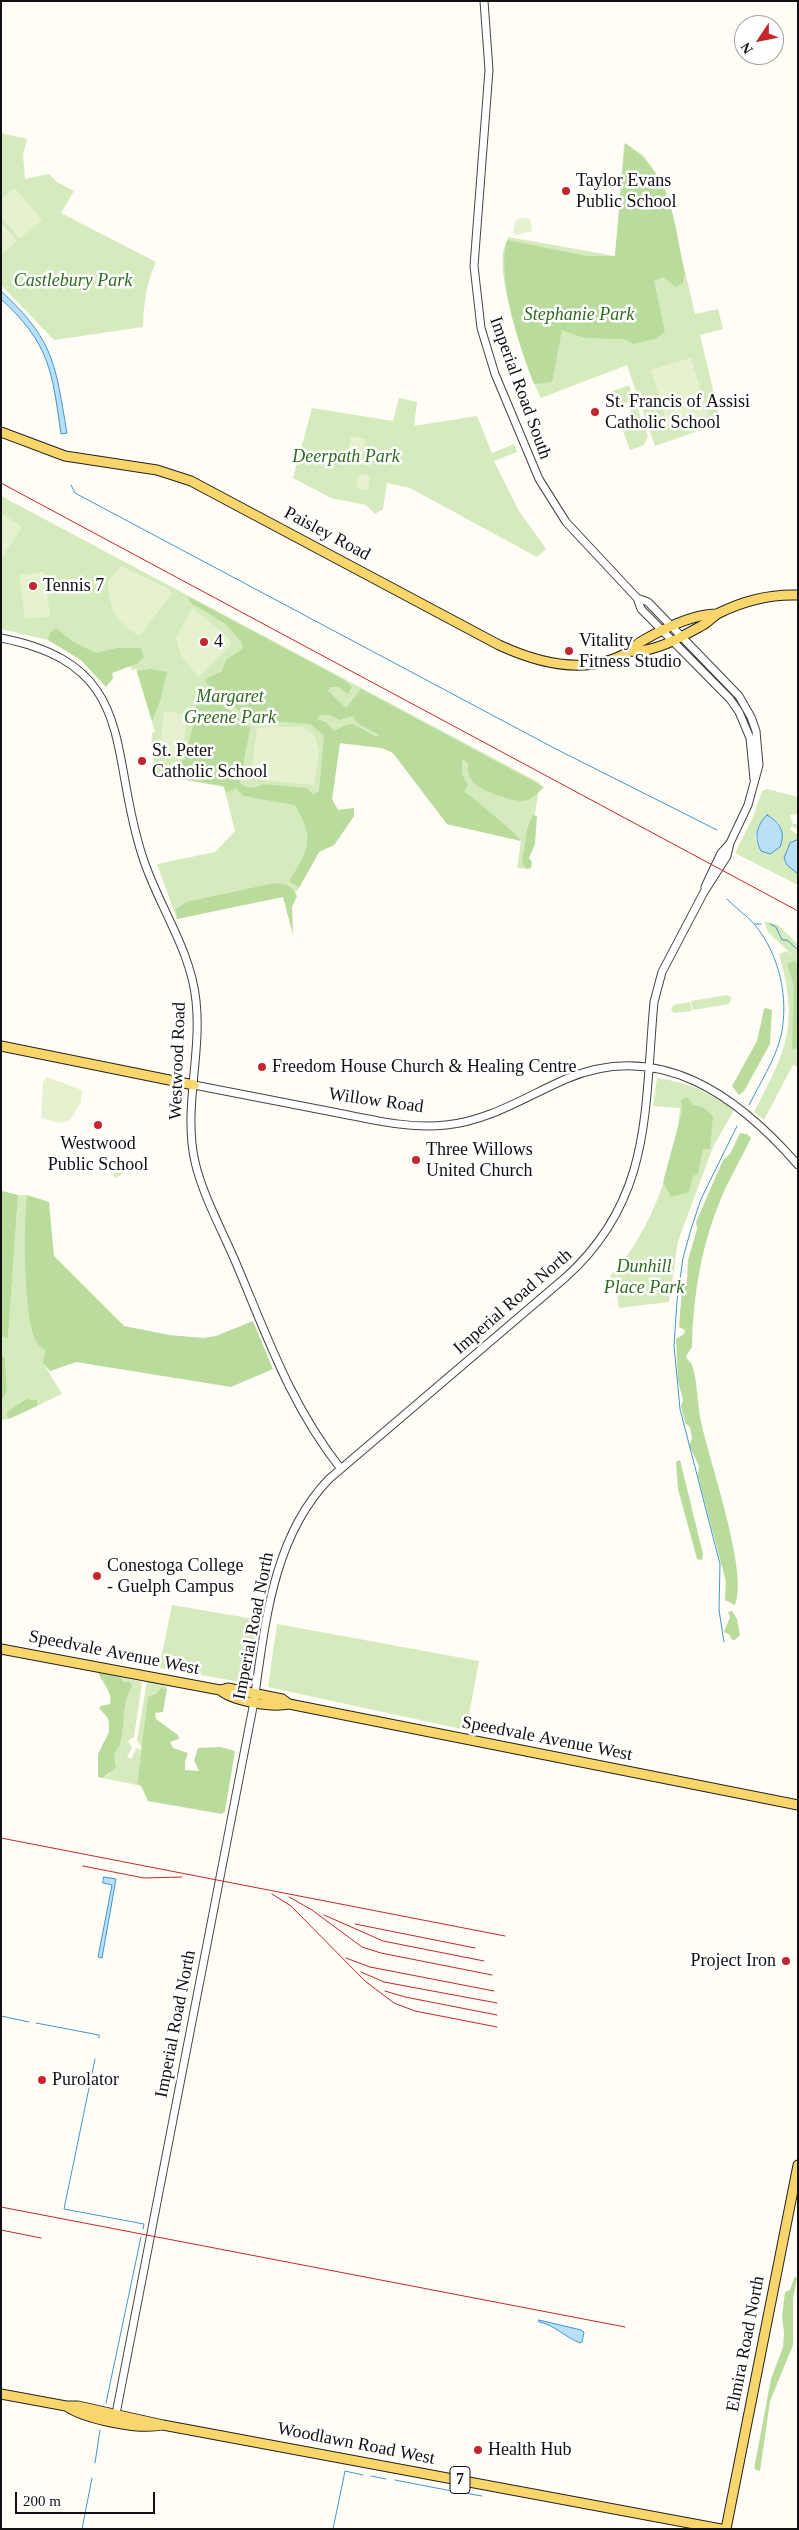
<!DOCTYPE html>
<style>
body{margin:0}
#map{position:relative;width:799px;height:2530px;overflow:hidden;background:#fffdf5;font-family:Georgia,serif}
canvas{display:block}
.frame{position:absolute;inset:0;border:2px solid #111;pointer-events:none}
.north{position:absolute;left:734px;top:15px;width:50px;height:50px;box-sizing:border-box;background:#fff;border:1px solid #a0a0a0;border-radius:50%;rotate:236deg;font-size:14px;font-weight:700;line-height:20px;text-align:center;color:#111}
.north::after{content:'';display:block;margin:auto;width:18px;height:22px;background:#c4262e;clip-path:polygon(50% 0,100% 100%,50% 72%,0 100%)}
.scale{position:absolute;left:15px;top:2492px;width:140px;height:22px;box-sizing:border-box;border:2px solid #111;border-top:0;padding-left:6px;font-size:15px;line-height:18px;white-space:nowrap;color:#111;-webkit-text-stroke:4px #fff;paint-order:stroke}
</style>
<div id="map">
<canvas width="799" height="2530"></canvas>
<div class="frame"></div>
<div class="north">N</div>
<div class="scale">200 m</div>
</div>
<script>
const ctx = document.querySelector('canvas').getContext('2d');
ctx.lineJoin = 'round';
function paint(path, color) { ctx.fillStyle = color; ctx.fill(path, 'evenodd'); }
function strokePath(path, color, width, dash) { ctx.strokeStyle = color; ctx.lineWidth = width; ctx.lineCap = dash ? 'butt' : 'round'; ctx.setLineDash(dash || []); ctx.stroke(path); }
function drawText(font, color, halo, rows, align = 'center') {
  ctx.font = font + ' Georgia,serif'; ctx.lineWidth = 5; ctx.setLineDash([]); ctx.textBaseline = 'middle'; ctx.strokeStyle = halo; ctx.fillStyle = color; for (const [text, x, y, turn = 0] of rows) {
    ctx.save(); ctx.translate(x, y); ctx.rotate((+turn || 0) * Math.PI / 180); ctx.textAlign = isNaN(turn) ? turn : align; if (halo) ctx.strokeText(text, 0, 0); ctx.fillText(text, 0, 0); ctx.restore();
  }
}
paint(new Path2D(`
 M1,133L27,139L23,155L25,179L49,174L57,182L74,191L61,213L156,262C146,284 144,302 143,327L54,340L1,285Z
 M624,144L643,155L665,187L695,314L718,309L723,329L700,335L721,423L655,446L627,365L541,398C526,368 498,285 503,252C504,247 507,242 508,237L615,256Z
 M629,385L648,436L644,445L630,450L623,431L630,428L626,418L632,415L628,402L622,404L620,400L612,403L608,393Z
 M399,398L417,402L414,426L477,416L492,453L514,444L517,452L494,461L519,511L546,549L537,557L410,488L387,483L383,509L375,514L366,505L331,498L293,478L312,408L393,421Z
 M1,496L540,783L526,869L517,868L521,841L447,824L393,753L382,748L340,743L332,799L338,810L354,808V816L334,845L319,852L297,891L177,919L157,864L215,852L235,831L224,787L158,775L151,752L152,733L155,732L136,669L132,670L130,666L112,673L113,678L106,687L81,660L48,640L1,629Z
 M767,789L798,797V814L790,815L793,824H798V830L792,826L790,829L796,834L798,831V840L790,843L787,865L798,874V885L735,853L753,817L762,791ZM778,822L782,829V842L758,846L755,838L758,828Z
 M764,921L778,925L798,944V1067L793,1065L764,1120L754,1112C787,1050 799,1025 779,954L786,951L793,956L768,932Z
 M727,995L732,998L729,1004L693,1010L691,1001Z
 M690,1002L692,1011L675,1013L671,1011L673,1005Z
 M657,1078C687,1082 710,1092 734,1110L713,1147L678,1241L669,1302L619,1308L616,1289L610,1276C619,1265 629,1254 636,1242C659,1205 677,1151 680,1108L653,1106Z
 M129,1160L130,1164L126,1171L116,1178L114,1176L112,1168L120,1162Z
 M18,1195H27C23,1221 23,1323 37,1343C39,1346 43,1349 45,1351L44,1364L62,1394L37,1406V1400H30L6,1415L9,1419L1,1420V1402L7,1391L5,1357L1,1356V1336L8,1337Z
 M172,1605L260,1620L247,1683L159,1668Z
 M277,1624L479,1661L466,1730L268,1687Z
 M120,1677L142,1682L134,1737L128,1741L132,1748L127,1757L131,1759L137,1748L141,1750L137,1785L103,1778C115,1773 113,1760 116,1750L120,1746C125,1729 122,1701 132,1687Z
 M147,1681L167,1686V1689L161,1688L155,1694L148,1696L142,1748L137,1740Z`), '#d5ebbd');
paint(new Path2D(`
 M625,143C673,174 674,223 685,274L683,283L675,287L664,277L654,281L665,332L655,339L634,344L624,339L584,338L562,330L552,382L534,384C520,348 496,277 507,240L587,256H615Z
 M187,596L344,680L352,687L348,694L338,687H330L328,691L346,708L361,689L544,787C538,793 530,801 521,801C510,801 480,790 473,782C468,776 468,770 468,763L462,759V774L468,785L464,791C473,798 520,836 521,841L447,824L393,753L382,748L340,743L332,799L338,810L354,808V816L334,845L319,852L299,888L289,881C309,850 315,839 295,805L243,796L236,788L226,793L224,786L169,777L177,763L185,759L194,721L198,691L201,687L250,728L240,783C246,789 256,789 263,784L307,788L314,795L319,791L324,735L310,724L268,721L247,717L207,684L205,679L222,671L226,660L242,649V642L224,623L191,603ZM320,715H329L340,720L353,716L357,723L379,735L377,737L353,724L346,725L334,731L326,722L317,719Z
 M56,628L73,642L96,653L117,648H141L144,657L138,663L112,673L113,678L106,687L81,660L48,640L50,633Z
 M151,669L167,672L160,701L152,721L137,671Z
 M533,815L537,816L535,844L529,858L532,862L531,868L527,869L522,863L527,829Z
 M275,883C286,883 293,887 297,896L292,907L293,935L283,897L177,919L176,910L186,902Z
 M794,961L798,965V1048L792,1049L794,986L787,964Z
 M766,1008L772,1010L770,1044L744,1091L739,1095L732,1086L757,1041L764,1009Z
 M687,1097L693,1105L704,1108L713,1116L710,1149H703L698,1174L693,1176L689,1192L671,1197L663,1182L682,1112L681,1100Z
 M740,1133L747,1134L751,1138C741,1159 729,1179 720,1201C701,1247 693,1297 692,1347L686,1356C687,1360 690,1361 692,1365C697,1377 698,1411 702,1426C710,1463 749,1574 735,1605L725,1600L726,1582L698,1476L699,1466L689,1445L692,1439L690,1427L685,1423L681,1406L683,1400L678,1381L676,1339L684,1334L685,1330L679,1327L682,1289L687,1281L688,1260L697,1229L696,1222L723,1160L730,1154Z
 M2,1191L18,1195L8,1338L1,1336Z
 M27,1195L49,1202L54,1256L124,1326L169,1335L203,1338L216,1336L253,1321L273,1369L231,1387L76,1362L50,1371L43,1363L45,1351C43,1349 39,1346 37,1343C23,1323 23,1221 27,1195Z
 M1,1356L5,1357L7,1391L1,1402Z
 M28,1398L30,1400H37V1406L9,1419L6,1415L10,1410Z
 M680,1460L703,1554L702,1560L697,1559L678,1489L676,1462Z
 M732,1611L737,1619L740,1635L735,1640L731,1639L730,1635L724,1632L730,1617L728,1612Z
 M98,1672L120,1677L125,1682H130L132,1687C122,1701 125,1729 120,1746C113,1752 114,1759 116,1767L103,1778L98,1777V1754L109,1732V1725L108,1718L99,1708L101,1706L110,1704C113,1691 102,1683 98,1672Z
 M161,1688L167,1689L163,1712L155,1713L156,1719L178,1735L179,1739L170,1742L173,1748L188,1753L185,1761V1770L199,1771L194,1760L198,1748L220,1747L235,1751L225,1811L222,1814L148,1801L141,1786L137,1784L148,1696L155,1694Z
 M795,2276L797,2279L793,2298V2345L770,2401L760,2471L754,2469L771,2379L783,2347L784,2333L782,2317L785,2292L790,2290Z`), '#b9dc9c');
paint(new Path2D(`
 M15,188L42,220L20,239L1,217V199Z
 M523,218L530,219L532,231L515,235L513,232L516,220Z
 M1,223L17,241L1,255Z
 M691,358L708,415L668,426L651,370Z
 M351,436L366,439L361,462L347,459Z
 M359,474L370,476L368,490L356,488Z
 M1,513L22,527L1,559Z
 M121,566L169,589L171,595L139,636C113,619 110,612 108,581Z
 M44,572L50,616L25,619L19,575Z
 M193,608L230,639L231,645L199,677L181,657L176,637Z
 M164,711L187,715L182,758L159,754Z
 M275,727H302L315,736L319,751L314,785L255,779L251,775L257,728Z
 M47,1077L82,1090L81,1102L70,1120L59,1123L41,1118L43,1082Z`), '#e6f2cf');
const water = new Path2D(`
 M1,291C55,341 55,364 67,433L61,434C52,371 50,344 1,299Z
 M767,815C780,823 786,831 780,847L770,854L761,851C754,838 756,826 767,815Z
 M798,840V874L787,865L784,858L790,843Z
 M104,1877L116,1879L102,1958L98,1957L112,1885L103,1883Z
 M539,2320L581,2330L584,2332L582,2342L580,2343C565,2337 553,2324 539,2322Z`);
paint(water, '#b9e0f7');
strokePath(water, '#3f96cf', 1);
strokePath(new Path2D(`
 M71,485L75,493L554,748L717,830
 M727,899C736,909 747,915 755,925C780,956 789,998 781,1036C775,1060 760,1083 749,1105
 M755,924H761
 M770,924L776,927L782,940H787L798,950
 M724,1642L719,1610L720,1564L680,1409L674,1346L677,1301L683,1258L691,1229L701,1199L737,1126
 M1,2016L29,2022
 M36,2023L99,2035V2038
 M95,2059L64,2209L144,2224L143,2229
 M106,2403L141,2237
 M95,2463L100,2430
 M371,2476L386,2479
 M395,2480L457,2492
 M465,2493L482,2496
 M82,2529L92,2478
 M333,2529L345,2471L363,2475`), '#3f96cf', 1);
const minor = new Path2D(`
 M484,1L489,70L474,266L481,328L495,374L539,479L566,522L637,598L641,609L730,699L739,712L750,738L754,779
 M1,638C139,665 108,751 142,855C157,904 191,949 196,1001C202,1054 183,1109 195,1162C203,1196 222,1230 236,1263C267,1336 291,1406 341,1469
 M705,887L721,853L730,843
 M194,1085C242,1094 290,1104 338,1113C374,1120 410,1129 446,1125C489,1121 527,1096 566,1079C660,1039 738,1096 798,1165
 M115,2419L253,1707C265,1628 271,1539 329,1479L566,1277C653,1198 644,1110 654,1002L662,972L704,892L727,856L730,843L748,805L759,765L756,731L751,717L739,696L648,602L637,598`);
const major = new Path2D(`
 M1,432L65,456L157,470L191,481L499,645C540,664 589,676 630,651C635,648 637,643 642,641C663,629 692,614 716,614
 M631,651C655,653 683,636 703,625C709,622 713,616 719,613C743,601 771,594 798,595
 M1,1046L194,1085
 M1,1649L220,1690L228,1688L282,1699L289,1704L798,1805
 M220,1690C232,1701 273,1708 289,1704
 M1,2394L66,2406H78L163,2425L721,2529
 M66,2406C85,2419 139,2430 162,2425
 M726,2529L798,2165`);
strokePath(minor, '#444', 9);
strokePath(major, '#222', 11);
strokePath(minor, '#fff', 7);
strokePath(major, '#f9d66b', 9);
strokePath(new Path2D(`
 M1,483L798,911
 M1,1838L505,1936
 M83,1866L144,1878L182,1877
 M272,1894L291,1906L365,1981L394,2003L415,2011L497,2027
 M289,1897L312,1910L362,1947L381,1953L492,1975
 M324,1915L383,1941L484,1961
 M355,1924L475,1948
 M346,1958L370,1967L494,1991
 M361,1972L384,1982L497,2003
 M385,1991L405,1997L497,2015
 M1,2207L625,2327
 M1,2230L41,2238`), '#c4262e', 1);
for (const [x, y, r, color] of [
 [566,191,5,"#c4262e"],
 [595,412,5,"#c4262e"],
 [33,586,5,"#c4262e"],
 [204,642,5,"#c4262e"],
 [569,651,5,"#c4262e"],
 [142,761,5,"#c4262e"],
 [262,1067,5,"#c4262e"],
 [98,1125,5,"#c4262e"],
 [416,1160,5,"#c4262e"],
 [97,1576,5,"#c4262e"],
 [786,1961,5,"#c4262e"],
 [42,2080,5,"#c4262e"],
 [478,2450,5,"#c4262e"]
]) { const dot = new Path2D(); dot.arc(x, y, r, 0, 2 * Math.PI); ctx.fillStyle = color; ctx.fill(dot); strokePath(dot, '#fff', 2); }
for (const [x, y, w] of [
 [460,2480,20]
]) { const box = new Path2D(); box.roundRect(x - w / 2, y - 13.5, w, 27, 4); ctx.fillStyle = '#fff'; ctx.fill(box); strokePath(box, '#111', 1); }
drawText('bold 16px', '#111', null, [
 ["7",460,2480]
]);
drawText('18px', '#111', '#fff', [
 ["Taylor Evans",576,181],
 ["Public School",576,202],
 ["St. Francis of Assisi",605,402],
 ["Catholic School",605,423],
 ["Tennis 7",43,586],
 ["Vitality",579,641],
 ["Fitness Studio",579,662],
 ["4",214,642],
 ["St. Peter",152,751],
 ["Catholic School",152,772],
 ["Freedom House Church & Healing Centre",272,1067],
 ["Westwood",98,1144,"center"],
 ["Public School",98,1165,"center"],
 ["Three Willows",426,1150],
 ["United Church",426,1171],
 ["Conestoga College",107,1566],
 ["- Guelph Campus",107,1587],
 ["Project Iron",776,1961,"right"],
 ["Purolator",52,2080],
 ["Health Hub",488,2450]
], 'left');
drawText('italic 18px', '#2f6b1f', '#fff', [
 ["Castlebury Park",73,281],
 ["Stephanie Park",579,315],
 ["Deerpath Park",346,457],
 ["Margaret",230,697],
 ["Greene Park",230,718],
 ["Dunhill",644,1267],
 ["Place Park",644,1288]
]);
drawText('18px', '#111', '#fff', [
 ["Imperial Road South",520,388,70],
 ["Paisley Road",327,534,28],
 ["Westwood Road",178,1061,-88],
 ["Willow Road",376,1101,8],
 ["Imperial Road North",513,1302,-41],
 ["Imperial Road North",254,1626,-79],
 ["Speedvale Avenue West",114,1653,11],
 ["Speedvale Avenue West",547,1739,11],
 ["Imperial Road North",176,2024,-79],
 ["Elmira Road North",746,2344,-79],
 ["Woodlawn Road West",356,2444,11]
]);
</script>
